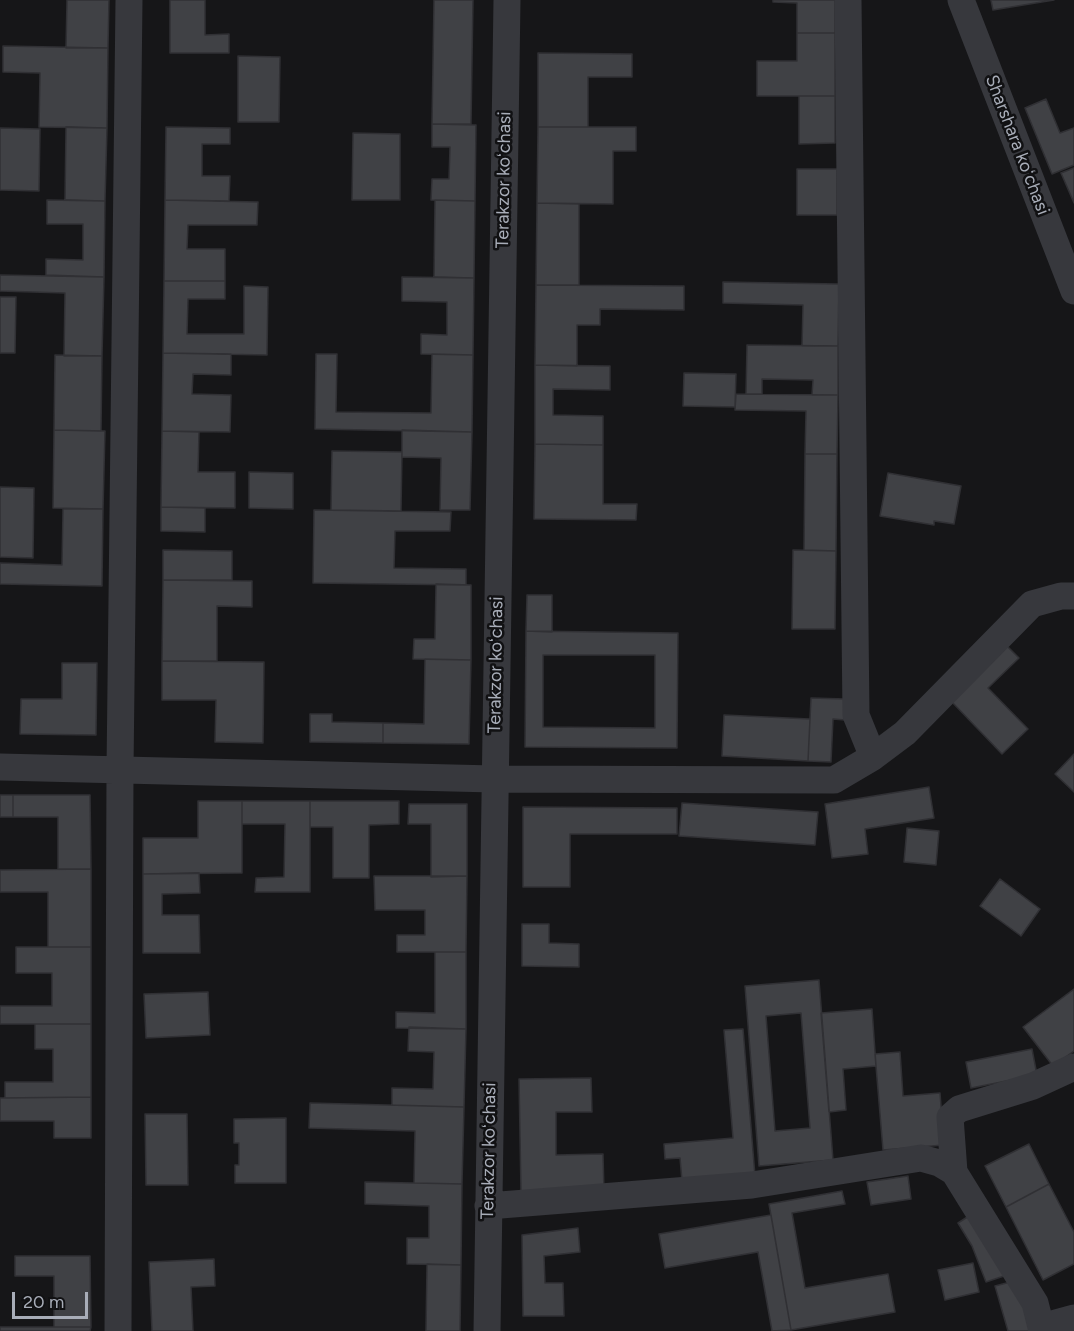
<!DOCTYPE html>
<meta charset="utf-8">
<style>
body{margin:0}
#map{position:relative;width:1074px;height:1331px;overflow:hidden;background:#161618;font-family:Figtree,sans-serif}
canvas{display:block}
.scale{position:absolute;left:12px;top:1292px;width:76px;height:27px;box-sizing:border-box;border:3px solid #a8adb8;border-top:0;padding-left:8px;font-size:18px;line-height:21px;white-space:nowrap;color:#a8adb8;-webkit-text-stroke:4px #111113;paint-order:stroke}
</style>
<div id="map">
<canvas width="1074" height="1331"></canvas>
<div class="scale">20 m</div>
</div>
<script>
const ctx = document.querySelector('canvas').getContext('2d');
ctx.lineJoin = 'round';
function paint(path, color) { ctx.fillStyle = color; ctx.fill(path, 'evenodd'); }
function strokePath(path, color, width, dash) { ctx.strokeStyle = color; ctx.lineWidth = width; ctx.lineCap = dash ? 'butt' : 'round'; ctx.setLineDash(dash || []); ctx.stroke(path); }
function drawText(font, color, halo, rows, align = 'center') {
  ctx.font = font + ' Figtree,sans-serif'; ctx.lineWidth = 5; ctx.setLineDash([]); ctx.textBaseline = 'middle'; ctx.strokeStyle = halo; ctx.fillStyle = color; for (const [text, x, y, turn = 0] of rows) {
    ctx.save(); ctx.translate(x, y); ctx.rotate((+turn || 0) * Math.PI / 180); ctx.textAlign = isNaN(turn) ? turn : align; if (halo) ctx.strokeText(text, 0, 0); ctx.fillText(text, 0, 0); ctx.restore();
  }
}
const building = new Path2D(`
 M67,0H109L108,48H66Z
 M170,0H205V35L229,34V53H170Z
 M434,0H473L471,124H432Z
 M773,0H835V33H797V3L773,2Z
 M991,0H1054L993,10Z
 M797,33H835V96H757V61H797Z
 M3,46L108,48L107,128L39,127L40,73L3,72Z
 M538,53L632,54V77H588V127H538Z
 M238,56L280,57L279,122H238Z
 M799,96H835V143L799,144Z
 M1046,99L1060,133L1074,128V165L1052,174L1025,108Z
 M432,124L476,125L475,201L431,200L432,179H449L450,147H432Z
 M66,127L107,128L105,201L65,200Z
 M166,127L230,128V144H202V176H230L229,201L165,200Z
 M538,127H636V151H613V204L537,203Z
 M0,128L40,129L39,191L0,190Z
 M353,133L400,134V200H352Z
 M1074,168V203L1061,173Z
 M797,169H837V215H797Z
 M47,200L105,201L104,277L46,275V259L83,260V224H47Z
 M165,200L258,202L257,225H188L187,249H225V281H164Z
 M435,200L475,201L474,278L434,277Z
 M537,203L579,204V285H536Z
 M0,275L104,277L102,356H64L65,293L0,291Z
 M402,277L474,278L473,355L421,354V334L447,335V302L402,301Z
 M164,281H225V299H188L187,334H244V286L268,287L267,355L163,353Z
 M723,282L839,284L838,346H802L803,305L723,303Z
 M536,285L684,286V310L600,309V325H577V366L535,365Z
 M0,297H16L15,353H0Z
 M747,345L838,346V395H812L813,380L762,379V394H746Z
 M163,353L231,354V375L193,374L192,394L231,395L230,432L162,431Z
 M316,354H337L336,412L431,413L432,354L473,355L472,432L315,429Z
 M55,355L102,356L101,431L54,430Z
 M535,365L610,366V390L553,389V415L603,416V445L535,444Z
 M684,373L736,374L735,407L683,406Z
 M736,394L838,395L837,454H805L806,411L735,410Z
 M54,430L105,431L103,509L53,508Z
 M402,430L472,432L470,510H440L441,458L402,457Z
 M162,431L199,432L198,472H235V508L161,507Z
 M535,444L603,445V504H637L636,520L534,519Z
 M332,451L402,452L401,511L331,510Z
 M805,454H837L836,551L804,550Z
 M249,472L293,473V509L249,508Z
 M888,473L961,486L954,524L934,521V525L880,516Z
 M0,487L34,488L33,558L0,557Z
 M161,507L205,508V532L161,531Z
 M63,509H103L102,586L0,584V563L62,565Z
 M314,510L451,512L450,531H395L394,568L466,569V585L313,583Z
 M163,550L232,551V580H163Z
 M793,550L836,551L835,629H792Z
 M163,580L252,581V607L217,606V661H162Z
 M436,584L471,585V660L413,659L414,639H435Z
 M527,595H552V632L526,631Z
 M526,631L678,633L677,748L525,747ZM543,655H655V728L543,727Z
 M1006,645L1019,658L988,688L1028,729L1002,754L950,700Z
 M425,659L471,660L469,744L383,743V723L424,724Z
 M162,661L264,662L263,743L215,742L216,700H162Z
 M62,663H97L96,735L20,734L21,699H62Z
 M811,698L846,699L845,720L833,719L831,762L808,761Z
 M310,714H332V722L383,723V743L310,742Z
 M724,715L810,719L808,761L722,756Z
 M1074,754V792L1055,774Z
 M929,787L934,818L865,829L868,854L832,858L825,804Z
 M0,795H13V817H0Z
 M13,795H90L91,869H58V817H13Z
 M198,801H242V873L143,874V838H198Z
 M242,801H310V892H255L256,878L284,877L285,824H242Z
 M310,801H399V824L369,825V878H333V827H310Z
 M682,803L818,812L815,845L679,836Z
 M409,804H467V876L431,877V824H408Z
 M523,807L677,808V834H570V887H523Z
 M907,828L939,831L936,865L904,862Z
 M91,869V947H48V892H0V870Z
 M199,873L200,893L162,894V915H199L200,953H143V874Z
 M374,876H467L466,952H397V935H425V910H375Z
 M1000,879L1040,909L1021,936L980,906Z
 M522,924H549V943L579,944V967L522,966Z
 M16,947H91V1024H0V1006H52V973H16Z
 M435,952H466V1029L396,1028V1012L435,1013Z
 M819,980L833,1160L759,1166L745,986ZM801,1013L810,1128L775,1131L766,1016Z
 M1074,989V1051L1053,1066L1023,1027Z
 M208,992L210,1035L146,1038L144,994Z
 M872,1009L876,1066L843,1069L846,1110L829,1112L821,1013Z
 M35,1024H91V1097L5,1098V1082H53V1049H35Z
 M409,1027L466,1029L464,1107L392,1105V1088L433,1089L434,1052L408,1051Z
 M743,1029L755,1176L682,1181L680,1158L665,1159L664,1144L733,1138L724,1030Z
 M1032,1049L1037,1075L971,1088L966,1062Z
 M900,1052L903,1096L940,1093L944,1145L883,1150L875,1054Z
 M591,1078L592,1112H556V1155L603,1154L604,1192L521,1193L519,1079Z
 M91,1097V1138H54V1121H0V1098Z
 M310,1103L464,1107L462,1184L414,1183L415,1131L309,1128Z
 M145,1114H187L188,1185H146Z
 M286,1118V1183H235V1165H239V1143H234V1119Z
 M1029,1144L1049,1184L1006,1207L985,1166Z
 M908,1176L911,1199L871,1205L867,1182Z
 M365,1182L462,1184L461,1265L407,1264V1238H429V1206L365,1204Z
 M1049,1184L1074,1232V1264L1043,1280L1006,1207Z
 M842,1191L845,1204L792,1213L805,1288L888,1274L895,1312L791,1330L769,1204Z
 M975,1212L1013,1273L986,1282L972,1246L958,1223Z
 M771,1215L791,1330L772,1331L758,1252L665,1268L659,1234Z
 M578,1228L580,1252L544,1256L545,1283H563L564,1316H523L522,1235Z
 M15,1256H90L91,1327H54V1276H15Z
 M214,1259L215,1286L191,1287L193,1331H152L149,1262Z
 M973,1263L979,1292L945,1300L938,1270Z
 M427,1264L461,1265L460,1331H426Z
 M1018,1280L1033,1331H1008L995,1286Z
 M0,1327H91L90,1331H0Z`);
paint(building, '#404145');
strokePath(building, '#303034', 1.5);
strokePath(new Path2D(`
 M848,0L856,715L873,757
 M961,0L1074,291
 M0,767L494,779L834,780L873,757L905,733L1032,604L1061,596H1074
 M954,1172L950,1117L959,1109L1033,1086L1074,1067
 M488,1206L752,1185L921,1158L939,1163L954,1172L1035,1303L1042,1331
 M1041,1327L1074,1318
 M118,1331L120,770L129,0
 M487,1331L507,0`), '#37383d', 27);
drawText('18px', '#a8adb8', '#111113', [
 ["Sharshara koʻchasi",1017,145,69],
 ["Terakzor koʻchasi",504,180,-89],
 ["Terakzor koʻchasi",496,665,-89],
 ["Terakzor koʻchasi",489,1151,-89]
]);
</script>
